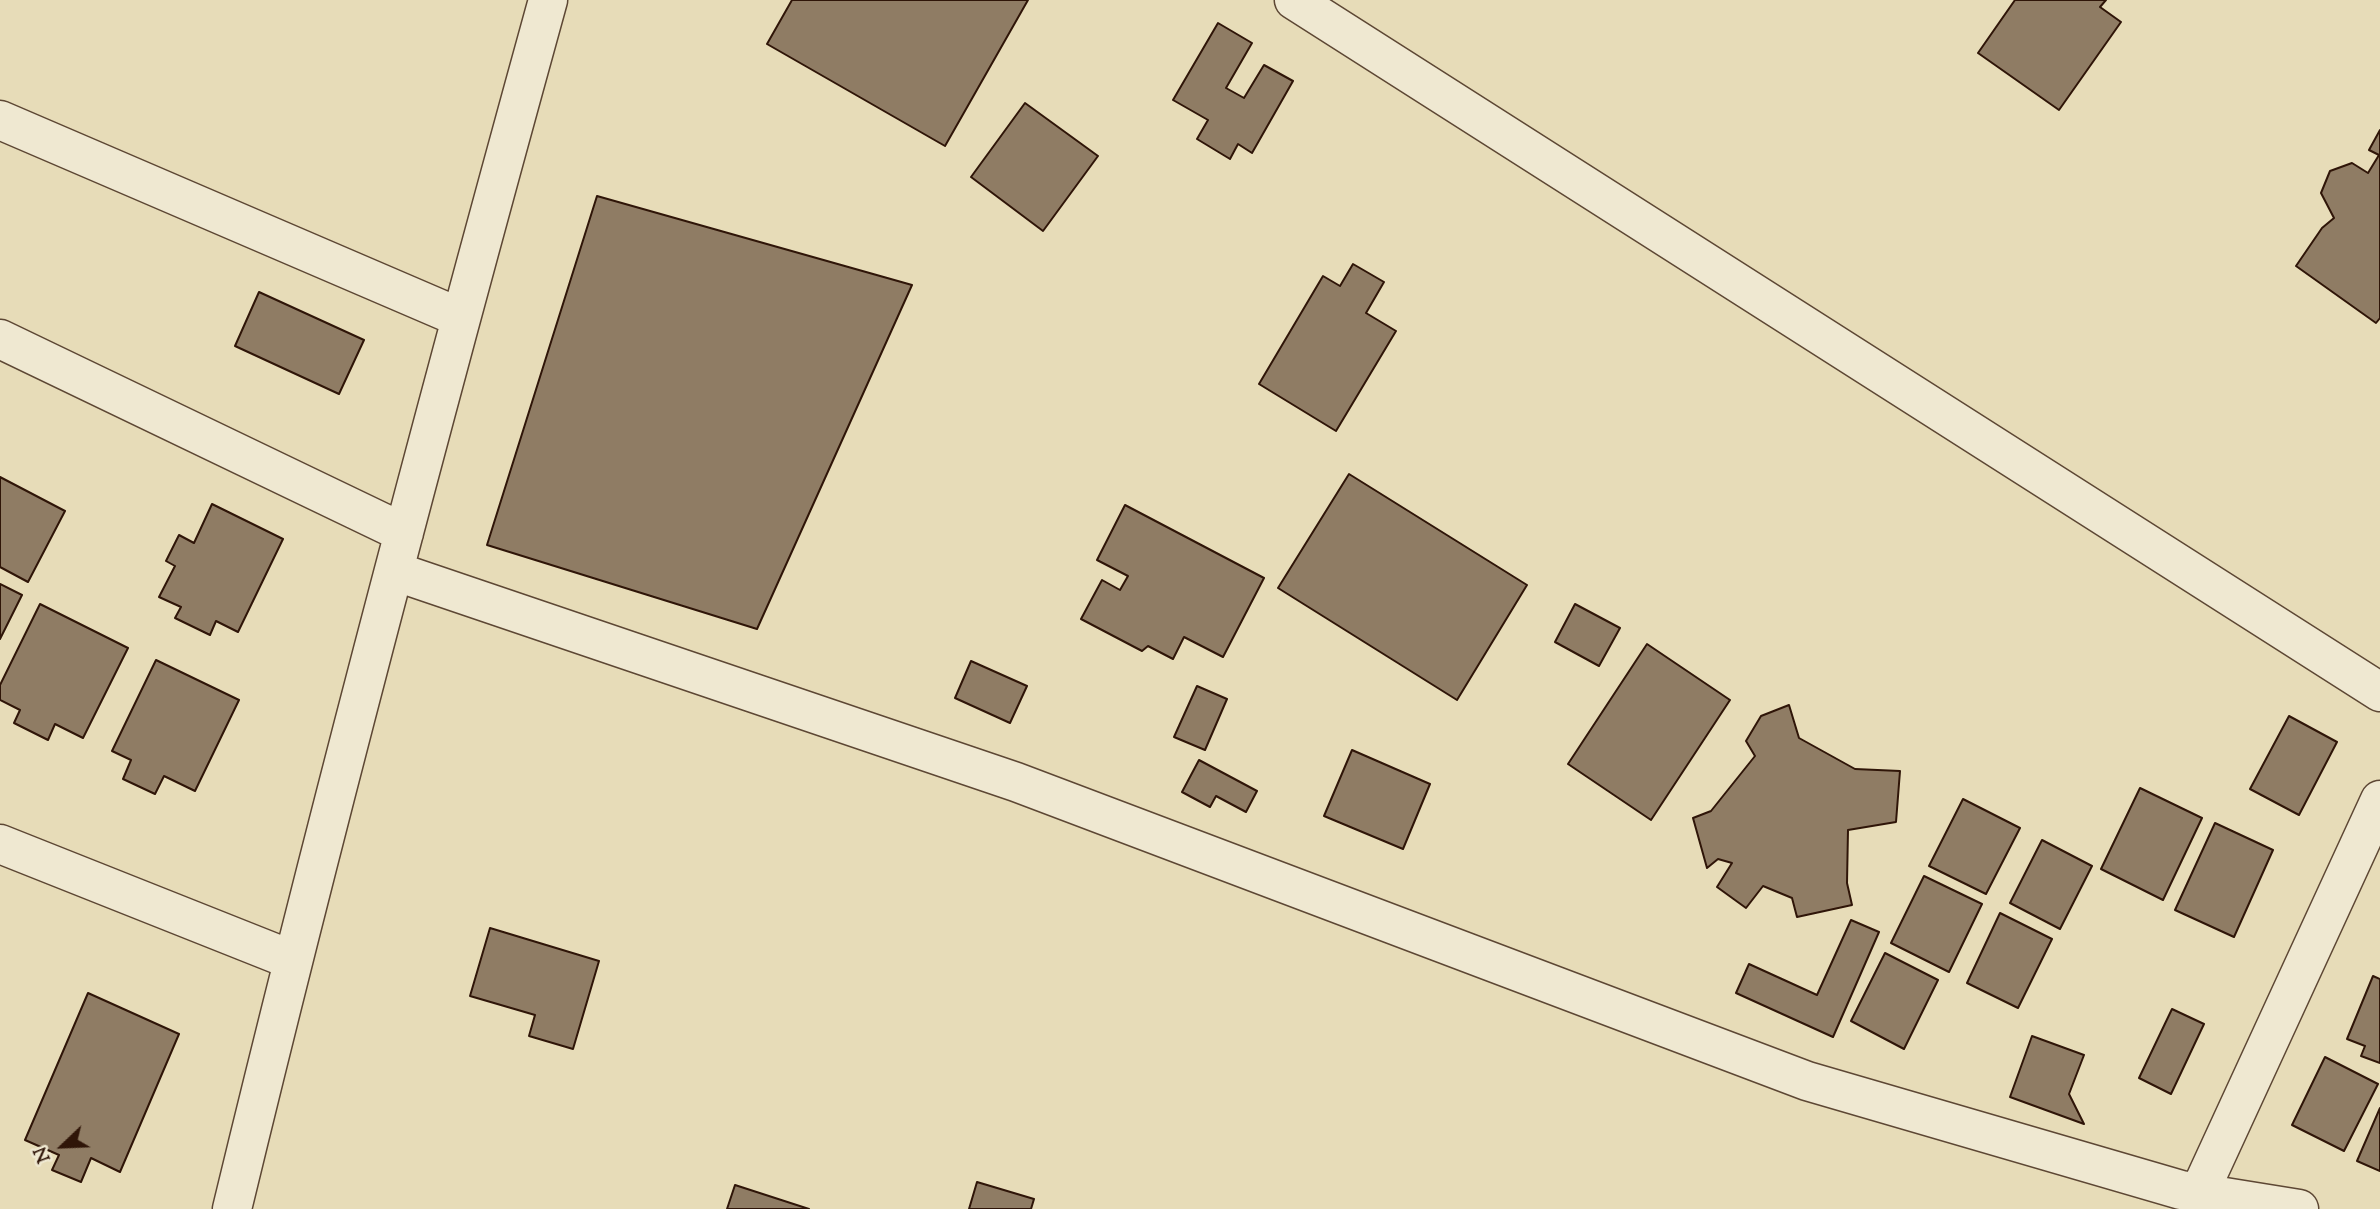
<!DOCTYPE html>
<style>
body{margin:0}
#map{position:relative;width:2380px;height:1209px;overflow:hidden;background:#e7dcb8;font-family:"Sorts Mill Goudy",serif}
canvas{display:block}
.north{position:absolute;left:28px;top:1111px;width:70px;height:70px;-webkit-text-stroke:5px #efe8d1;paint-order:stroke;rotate:247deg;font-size:19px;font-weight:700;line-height:28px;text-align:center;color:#2f1508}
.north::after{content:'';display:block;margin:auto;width:24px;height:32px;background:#2f1508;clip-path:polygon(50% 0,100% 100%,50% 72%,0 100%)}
</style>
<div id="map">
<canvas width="2380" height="1209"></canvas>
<div class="north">N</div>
</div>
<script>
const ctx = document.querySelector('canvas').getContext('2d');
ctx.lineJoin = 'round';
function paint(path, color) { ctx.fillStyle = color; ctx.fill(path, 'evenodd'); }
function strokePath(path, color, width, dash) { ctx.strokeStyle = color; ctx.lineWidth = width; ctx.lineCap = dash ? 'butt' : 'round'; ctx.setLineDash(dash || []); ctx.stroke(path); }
const building = new Path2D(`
 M792,0H1028L945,146L767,44Z
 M2015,0H2106L2100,7L2121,22L2059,110L1978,53Z
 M1218,23L1252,43L1226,88L1244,98L1264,65L1293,81L1252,153L1238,144L1230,159L1197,139L1208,120L1173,100Z
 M1025,103L1098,156L1043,231L971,177Z
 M2380,130V318L2376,323L2296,266L2322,228L2334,218L2321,193L2330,171L2352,163L2368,173L2379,155L2369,150Z
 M597,196L912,285L757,629L487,545Z
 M1353,264L1384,282L1366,313L1396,331L1336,431L1259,384L1323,276L1340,286Z
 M259,292L364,340L339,394L235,346Z
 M1349,474L1527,585L1457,700L1278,588Z
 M0,477L65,511L28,582L0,567Z
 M212,504L283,539L238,632L216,621L210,635L175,618L181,607L159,597L175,566L166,561L179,535L194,543Z
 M1125,505L1264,578L1223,657L1184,637L1173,659L1148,646L1142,651L1081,619L1102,580L1120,590L1128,576L1097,560Z
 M0,584L22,595L0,639Z
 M40,604L128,648L83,738L55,724L48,740L14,723L20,710L0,700V685Z
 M1575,604L1620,628L1599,666L1555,642Z
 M1647,644L1730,700L1651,820L1568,764Z
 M156,660L239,700L195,791L164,776L155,794L123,779L131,760L112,751Z
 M971,661L1027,686L1010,723L955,698Z
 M1197,686L1227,699L1205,750L1174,737Z
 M1789,705L1799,738L1855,769L1900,771L1896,822L1848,830L1847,883L1852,905L1797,917L1792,898L1763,886L1746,908L1717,887L1732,863L1718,859L1707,868L1693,818L1711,811L1755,756L1746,741L1761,716Z
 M2289,716L2337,742L2299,815L2250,789Z
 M1352,750L1430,784L1403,849L1324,816Z
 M1199,760L1257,791L1246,812L1216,796L1210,807L1182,792Z
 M2140,788L2202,818L2163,900L2101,869Z
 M1963,799L2020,828L1986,894L1929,866Z
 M2215,823L2273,850L2234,937L2175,910Z
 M2042,840L2092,866L2060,929L2010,903Z
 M1924,876L1982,904L1949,972L1891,943Z
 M2000,913L2052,939L2018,1008L1967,983Z
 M1851,920L1879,932L1833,1037L1736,993L1749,964L1817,995Z
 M490,928L599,961L573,1049L529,1036L535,1015L470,996Z
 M1885,953L1938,980L1904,1049L1851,1021Z
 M2373,976L2380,979V1063L2361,1056L2365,1046L2347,1039Z
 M88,993L179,1034L120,1172L91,1158L81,1182L52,1170L59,1155L25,1140Z
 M2172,1009L2204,1024L2171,1094L2139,1078Z
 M2032,1036L2084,1055L2069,1094L2084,1124L2010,1097Z
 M2325,1057L2378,1084L2344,1151L2292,1125Z
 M2380,1108V1171L2357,1161Z
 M977,1182L1034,1199L1031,1209H969Z
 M735,1185L809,1209H727Z`);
paint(building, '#8f7c64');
strokePath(building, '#2f1508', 2);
const minor = new Path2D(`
 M1294,0L2380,692
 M0,120L461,318
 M0,339L404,533
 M394,571L1016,782L1807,1081L2181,1190L2299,1209
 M0,844L292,960
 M2200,1191L2380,800
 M232,1209C330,804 437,402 548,0`);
strokePath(minor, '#5d4734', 41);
strokePath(minor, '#efe8d1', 38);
</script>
